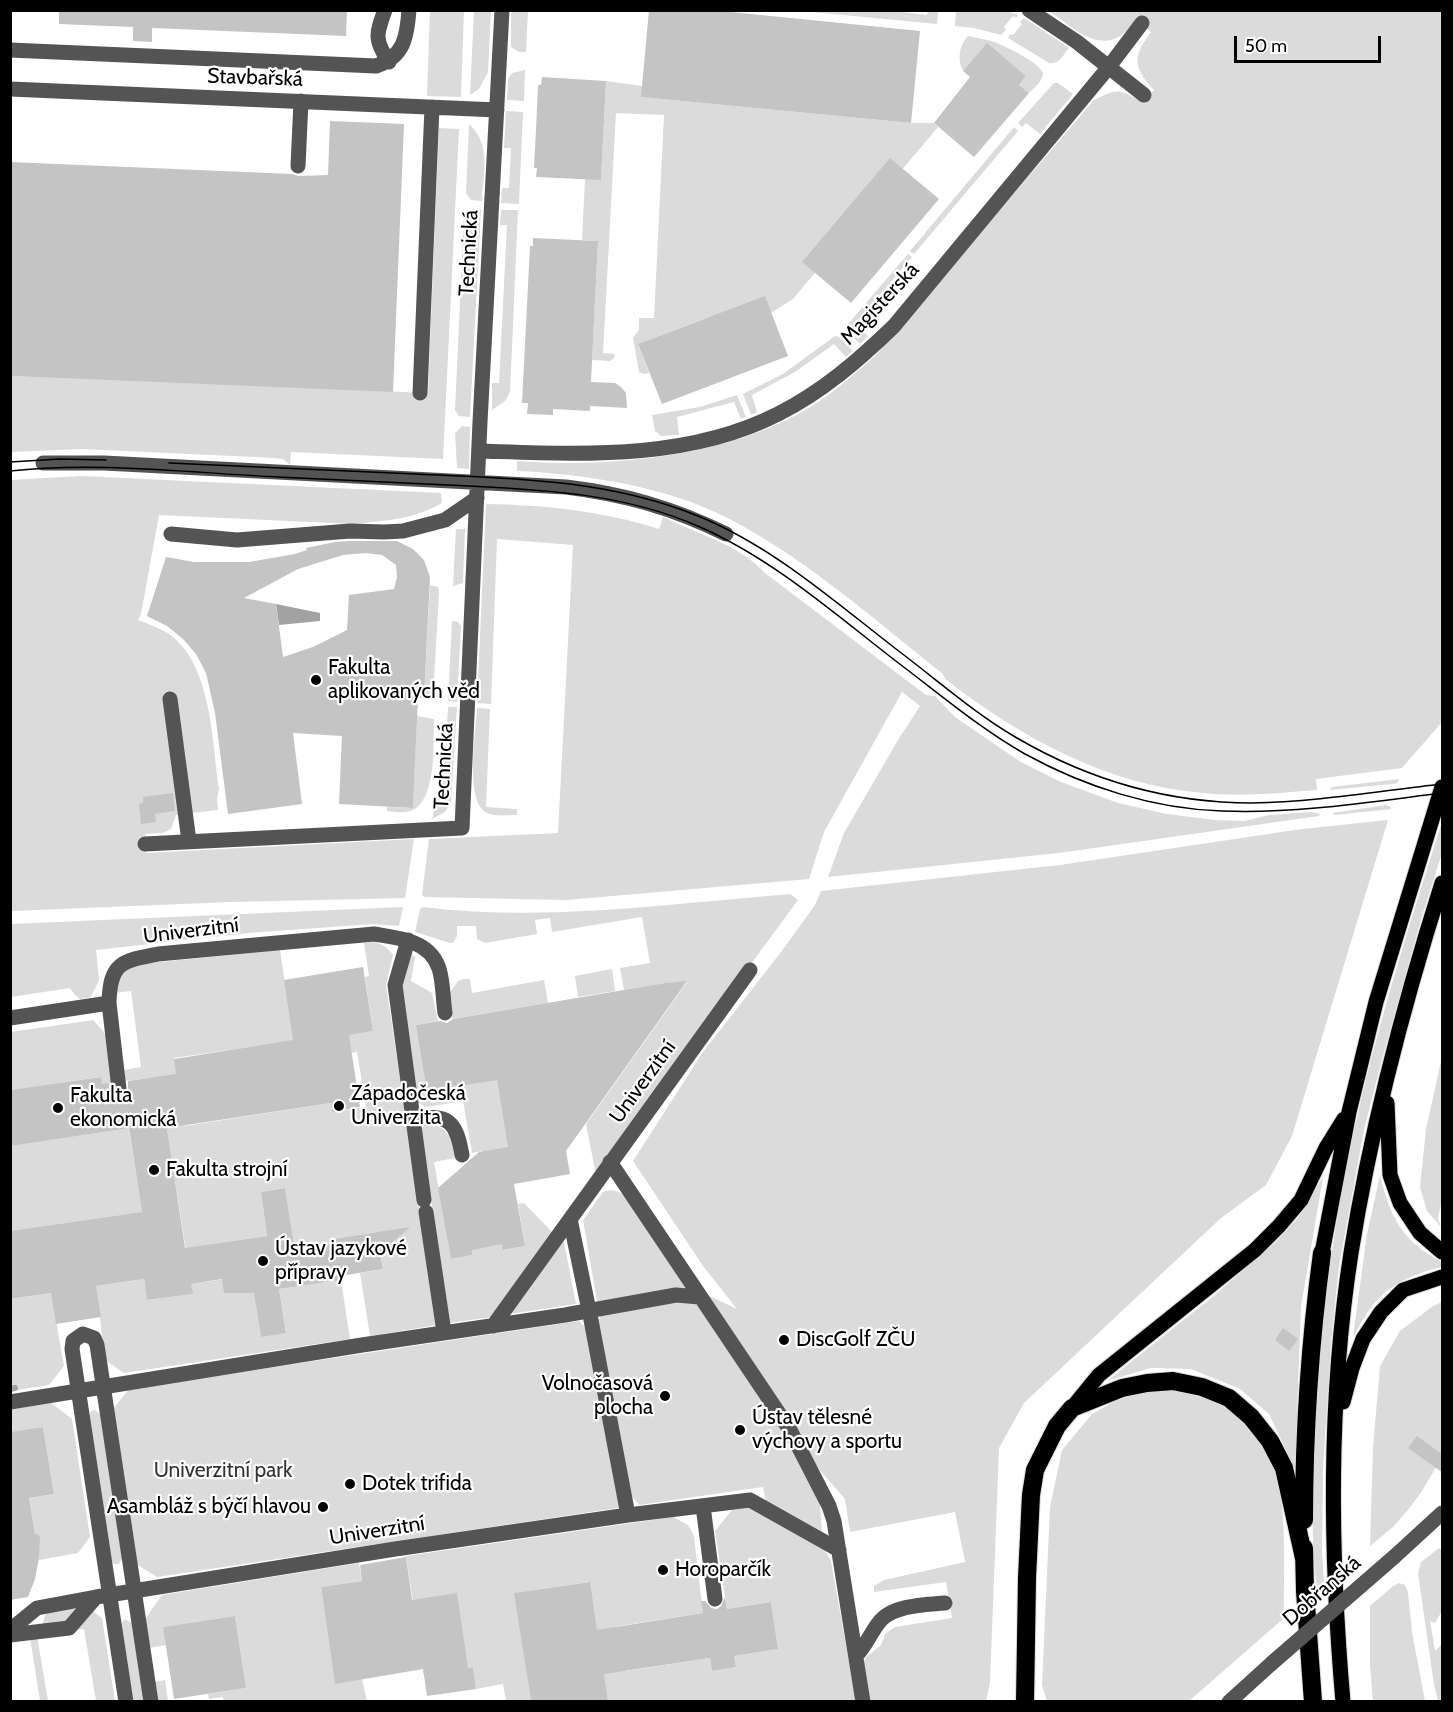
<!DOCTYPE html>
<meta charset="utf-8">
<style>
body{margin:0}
#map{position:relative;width:1453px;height:1712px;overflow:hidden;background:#fff;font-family:Cabin,sans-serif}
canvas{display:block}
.frame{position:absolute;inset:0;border:12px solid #000;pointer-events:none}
.scale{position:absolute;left:1234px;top:36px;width:147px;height:27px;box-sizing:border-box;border:3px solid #000;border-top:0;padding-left:8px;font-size:18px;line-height:21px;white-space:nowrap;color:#000;-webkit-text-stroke:4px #fff;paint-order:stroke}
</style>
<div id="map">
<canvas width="1453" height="1712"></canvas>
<div class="frame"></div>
<div class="scale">50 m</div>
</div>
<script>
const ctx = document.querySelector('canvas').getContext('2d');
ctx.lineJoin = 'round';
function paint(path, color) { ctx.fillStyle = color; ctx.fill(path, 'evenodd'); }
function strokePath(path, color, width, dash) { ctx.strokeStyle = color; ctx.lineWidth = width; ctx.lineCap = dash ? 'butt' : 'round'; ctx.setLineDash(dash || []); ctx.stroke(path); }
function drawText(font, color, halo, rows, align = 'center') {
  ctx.font = font + ' Cabin,sans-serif'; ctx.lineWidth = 4.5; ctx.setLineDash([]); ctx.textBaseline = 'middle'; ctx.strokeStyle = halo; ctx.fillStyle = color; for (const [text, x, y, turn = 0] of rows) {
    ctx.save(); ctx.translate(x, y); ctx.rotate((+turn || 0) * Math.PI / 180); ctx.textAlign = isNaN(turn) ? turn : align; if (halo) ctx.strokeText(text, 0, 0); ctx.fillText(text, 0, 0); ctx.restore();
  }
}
paint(new Path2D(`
 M884,10L927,15L928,11H938L937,24L802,11Z
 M430,11H464L461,97L427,96Z
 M474,11H491L488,72L479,89L470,95Z
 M511,11H528L526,52H519L511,47Z
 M956,11H1007L1018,15L1016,18L1013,16L1004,27L1006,30L1001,35L974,28L955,26Z
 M1049,11H1442V722L1402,768L1316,779L1317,790C1279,793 1241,797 1203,793C1106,785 1020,737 945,679L943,674C868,615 780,535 691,502C635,482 576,474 517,471V461C610,468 729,457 810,407C834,393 854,374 875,356L1094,100C1119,88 1118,89 1142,102L1154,90C1132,66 1133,57 1151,32L1137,19C1132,24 1127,32 1120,36C1095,52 1069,24 1049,11Z
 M1024,18L1069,48C1063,55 1059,65 1049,63L1008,38L1010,34L1013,35L1022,24L1020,22Z
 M968,36C976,38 984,39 992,41C1002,45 1042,63 1043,74C1043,81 1033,89 1029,93L1019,85L1026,76L987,44L963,71C957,60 959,45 968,36Z
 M525,70L524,101L507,100L508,79L512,73Z
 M606,81L642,86V97L911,123H934L938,127L793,299L771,313L701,320L638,344L649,373L644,374L639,372L633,338L639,330V318H654L664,115L616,113L603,353L615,354L614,358L610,361L592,360L598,241L582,240L585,179H601Z
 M1054,83H1058L1073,94L1040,134L1026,123L1022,127L1018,123Z
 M506,111L523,112L519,204L501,203L502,188H509L511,148H504Z
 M469,124C492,145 483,172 482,201L471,200L466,193Z
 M1014,127L1018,131L914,254L910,251Z
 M439,128L459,129L443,459L291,452L290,465L283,459L275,458L82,449L11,452V376L428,393Z
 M473,209H481L470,417L459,416L455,410L464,216L466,212Z
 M501,210H518L510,392L505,401L492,410V383H499L507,225H500Z
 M908,254L912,257L855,324L868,336L860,344L848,332V324Z
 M835,336L839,337L853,351L846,357L834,344L795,372L752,395L757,412L751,415L743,394L783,374Z
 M737,395L746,417L741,419L734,402L677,417L679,435L661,436L655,431L652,415L700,407Z
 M462,426L470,427L469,469L457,468L455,433Z
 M81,476L441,493L442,503C416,519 383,521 353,524L159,515L141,614L138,620C149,624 162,629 172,636C212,669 212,741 219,789L217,798L218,810L176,815L171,829L163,833L145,834L146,853L414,839L405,898L231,902L11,911L10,480Z
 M486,504C545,505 603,511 659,529L663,517C697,534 739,544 765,573L926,695L935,696L955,717L1021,762L1061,782L1118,803L1167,814L1215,820L1244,821L1269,815L1312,812L1320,814L1319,816L1059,853L828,877L844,833L898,740L920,706L902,692L824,832L809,879L566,900L425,897L422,895L429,839L558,833L573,545L497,539L491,704L477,703Z
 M456,529H465L463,583L453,586Z
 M430,585L438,587L439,592L433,699L424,698Z
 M452,621L458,622L461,626L457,702L448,701Z
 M448,707H457L451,802L445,812L432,819L444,780Z
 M477,708L490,709L486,807L517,809V815C507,815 494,817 485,812C465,798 476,731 477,708Z
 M417,716L434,719C433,742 437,794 415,809C407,814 395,812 387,811V807L413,808Z
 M1399,779L1398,783L1393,784L1329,790L1332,787Z
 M1386,805L1391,807V809L1335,815L1332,813Z
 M1388,820L1292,1136L1266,1185L1221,1218L1024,1403L999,1448L990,1683L986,1701H868L863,1664L866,1657L881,1645L885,1634L895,1627L952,1618L946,1582L874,1592V1586L884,1580L965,1562L955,1512L850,1532L845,1499L817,1467L822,1533L766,1502L763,1487L639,1505L630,1494L597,1319L600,1318L583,1220L603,1192C611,1189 618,1190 625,1196L688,1286L737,1309L703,1266L633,1161L703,1052L781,952L815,905L821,891L1060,865L1302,829Z
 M1442,822V853L1422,916L1381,1063L1364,1130L1339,1266L1331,1342L1323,1471L1322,1552L1324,1582L1317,1590C1310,1532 1312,1473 1316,1414C1320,1337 1329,1260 1343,1185C1366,1061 1404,941 1442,822Z
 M790,894L798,900L596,1175L586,1124L687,982L665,983L624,990L620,968L650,963L642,917L552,932L550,918L535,920L537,934L485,943L477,939L476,926H457V936L453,943H450L415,932L420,909L423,907C545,922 668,904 790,894Z
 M403,907L399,926L373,924L248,933L96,950L99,980L91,997L80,999L75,995L70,988L11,997L10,924Z
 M373,942C383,944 387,947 393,955L386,985L437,1325L370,1336L360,1273L383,1269L377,1232L333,1239L334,1244L295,1250L285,1188L261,1192L267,1236L206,1245L207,1255L187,1258L166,1122H161L160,1114L182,1110L185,1126L331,1103L332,1112L366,1107L357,1052L325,1057L323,1043L293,1048L291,1041L174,1058L179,1091L170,1092L167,1076L125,1081L124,1070L141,1067L131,991L114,993C114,976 125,968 140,964L280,950L294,1043L373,1031L365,977L369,976L364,943Z
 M409,952L415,957L411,981L432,993L438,1021L416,1025L497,1080L509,1149L482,1154V1151L472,1153L463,1101L426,1107L417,1102L399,985Z
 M612,969L615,991L578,997L575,976Z
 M463,979H470L472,993L544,980L548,1003L452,1019L449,994L458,981Z
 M93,1020L103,1031L108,1040L114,1093L103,1095L100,1077L11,1090V1032Z
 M1442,1057V1198L1438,1219L1441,1227L1427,1211L1420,1187L1426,1129Z
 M127,1118L149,1254L131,1221L129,1214L11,1231V1146Z
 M426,1123C449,1127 451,1137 455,1158L434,1162L451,1259L472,1255L471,1248L498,1245V1244L502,1243L504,1250L525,1246L518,1204L524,1203L553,1233L492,1317L450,1323L420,1129Z
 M1380,1175C1391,1219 1402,1241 1442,1262V1267C1418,1272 1389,1284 1373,1305C1365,1315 1359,1327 1353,1337L1367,1234Z
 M1323,1177L1301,1307L1295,1469L1269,1414L1240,1389L1191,1369L1151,1368L1107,1381L1211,1298L1275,1243L1297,1219Z
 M563,1237L576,1304L510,1314Z
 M252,1275L261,1337L286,1332L279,1289L341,1280L350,1339L124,1373L105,1360L96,1286L139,1280L143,1276L148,1300L192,1294L191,1284Z
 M51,1293L64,1366L49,1385L11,1391V1299Z
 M1442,1302V1457L1422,1491L1408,1510L1393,1527L1370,1546L1373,1448L1380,1366L1400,1331L1433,1306Z
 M579,1321L590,1332L624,1507L157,1577L136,1564L113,1409L129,1389Z
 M1157,1387C1202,1393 1231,1402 1258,1440C1262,1446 1268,1452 1271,1459C1289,1500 1283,1573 1284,1618L1189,1701H1047L1042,1685L1050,1507L1062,1450L1092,1414L1126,1395Z
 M51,1403L72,1419L90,1537L78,1553L39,1560L29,1498L54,1494L43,1427L11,1432V1409Z
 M95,1410L100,1414L122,1558L119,1564H114L111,1561L89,1416L91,1411Z
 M753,1507L824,1549L831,1561L856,1701H608L603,1671L625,1668L626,1671L710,1658L712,1671L736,1667L734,1656L778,1649L771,1602L727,1609L715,1531L732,1510Z
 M673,1517L688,1525L694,1536L703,1613L619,1626L597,1633L589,1582L515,1593L531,1701H506L503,1684L476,1689L473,1667L424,1675L406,1556Z
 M1439,1548L1442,1551V1611L1435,1623L1430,1621L1435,1651L1442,1644V1702L1438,1701L1434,1685L1418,1573L1421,1562Z
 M359,1563L362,1581L321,1587L335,1683L362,1679L367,1701L224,1702L223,1697L209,1699L208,1694L246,1688L235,1616L164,1627L166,1645L149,1648L145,1619L162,1595Z
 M1399,1583L1405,1585L1408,1592L1412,1632L1425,1701H1373L1370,1666V1606L1393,1586Z
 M83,1607L67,1625H42L46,1613Z
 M91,1610L102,1618L115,1701H96L84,1629L70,1631Z
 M125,1619L132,1623L145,1701H132L120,1625Z
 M37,1636L48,1701H40L30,1637Z
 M165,1680L168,1701H157L154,1682Z`), '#dbdbdb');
paint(new Path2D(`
 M276,604L320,613V621L279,625Z`), '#a2a2a2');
strokePath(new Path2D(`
 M10,1389L15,1388`), '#a2a2a2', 6);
paint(new Path2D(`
 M59,10H347L346,36L152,28V42L133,41V27L59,24Z
 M649,10H711L920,31L911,123L641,97Z
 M987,43L1026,76L1019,85L1029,93L974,157L934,123L970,77L963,71Z
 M542,77L606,81L601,180L536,177L537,168H534L536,130L538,85H541Z
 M330,121L404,124L393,392L10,376V162L292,174L298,176L328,175Z
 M890,158L939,199L851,303L802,262Z
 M533,238L598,241L591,382L615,383L621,387L626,393L627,408L590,406V411L553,409V415L527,414L528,403H522L530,246H533Z
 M765,296L788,356L662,404L638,344Z
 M350,541H397L413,549L424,560L430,577L424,698H418L413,808L339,804L342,736L293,733L302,804L228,814L215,713L206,673L196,654L183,639L167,626L147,616L166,557L194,562H249L295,554L307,550L306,548L335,542ZM366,553L382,555L396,565L397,577L394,589L349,595L347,630L313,647L283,657L276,604L244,598L298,569L343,555Z
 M173,793L175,811L155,814L156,822L141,824L139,804L143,803V797Z
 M363,967L373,1031L349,1035L360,1107L332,1112L331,1103L167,1128L185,1248L267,1236L261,1192L285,1188L295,1250L334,1244L333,1239L410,1227L380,1253L383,1269L340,1276L341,1280L279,1289L286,1333L261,1337L254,1293H224L222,1279L191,1284L193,1294L147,1300L144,1279L96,1286L101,1317L56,1324L51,1293L10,1299V1231L142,1212L129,1128L10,1146V1090L101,1077L102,1084L108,1083L112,1095L121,1099L128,1092V1081L176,1074L174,1059L293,1040L284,980Z
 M687,981L566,1151L570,1174L514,1184L525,1246L503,1250L502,1244L472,1250V1255L451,1259L438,1188L479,1152L508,1147L497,1080L427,1091L416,1025L440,1021L447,1023L453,1019L665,983Z
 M1283,1328L1298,1339L1289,1351L1275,1340Z
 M43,1427L54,1494L29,1498L35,1534L40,1536L39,1558L35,1579L28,1597L10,1600V1432Z
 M1417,1436L1443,1455V1473L1408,1448Z
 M406,1557L412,1600L457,1593L468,1668L473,1667L476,1689L427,1696L423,1669L335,1684L321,1587L362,1581L360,1565Z
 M590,1582L597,1630L703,1613L701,1601H705L711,1608L717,1609L721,1606L725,1597L727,1609L771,1602L778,1649L734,1656L736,1667L712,1671L710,1658L604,1674L608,1701H531L514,1593Z
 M235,1616L246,1688L174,1699L163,1627Z`), '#c4c4c4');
const major = new Path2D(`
 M1387,1103L1390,1175L1400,1203L1420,1233L1442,1252
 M1322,1253L1349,1112L1376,1002L1442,787
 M1343,1402L1352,1368L1363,1339L1381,1312L1403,1290L1442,1277
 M1072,1408L1099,1375L1255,1250L1279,1226L1301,1200L1326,1148L1344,1119
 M1343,1702C1330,1552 1328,1401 1351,1253C1371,1127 1404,1003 1442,883`);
const highway = new Path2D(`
 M1304,1520C1304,1430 1310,1342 1322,1253
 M1304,1548L1305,1591L1313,1702
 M1025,1702L1027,1578L1031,1495L1035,1470L1057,1426L1072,1408L1122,1388L1147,1383L1173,1381L1202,1387L1229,1398L1251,1417L1270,1441L1284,1468L1304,1558`);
strokePath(major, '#dbdbdb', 17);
strokePath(highway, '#dbdbdb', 20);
strokePath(new Path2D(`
 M385,10C376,34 374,40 389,62
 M1029,10L1077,42L1144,95
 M10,50L376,66C404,57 407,37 409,10
 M10,89L497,110
 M298,166L301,101
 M420,393L432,107
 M479,451C579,454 686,461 778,414C822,392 859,360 894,326L1108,68L1142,23
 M43,463H104L566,487C624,494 673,508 726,534
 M171,534L237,540L350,531L384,532L403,531L445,520L477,498
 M170,699L189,841
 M145,844L462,828L480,422L502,10
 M408,940L395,985L424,1200
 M109,1003L119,1089
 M10,1018L109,1003C110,963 121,961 158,954L374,934C398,938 428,940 438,966C443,976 443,1001 445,1013
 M413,1119C448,1114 456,1120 462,1155
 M610,1162L790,1430L829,1506L834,1521L863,1702
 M426,1212L444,1332
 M570,1219L591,1320L628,1515
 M493,1326L750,970
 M10,1402L362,1345L565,1315L676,1295L700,1297
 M703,1506L715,1599
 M1394,1557L1442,1513
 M10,1630L37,1608L96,1597L395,1549L628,1515L750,1500L839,1550
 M10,1635L69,1628L96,1597
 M856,1656C867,1645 871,1631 881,1620C895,1605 925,1605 945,1603
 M126,1702L72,1349L73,1341L83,1334L94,1338L97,1345L151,1702
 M1229,1702L1272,1663`), '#545454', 15);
strokePath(major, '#000', 15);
strokePath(highway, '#000', 18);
strokePath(new Path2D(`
 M10,462L60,459L106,460
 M169,463C251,467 333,471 415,474C511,478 608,479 698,516C772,546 834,601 896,649C936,679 974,713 1017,738C1089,780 1169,803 1252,803C1315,802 1379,791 1442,784
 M10,471C95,461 192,473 278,477C341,480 405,483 469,486C548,490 626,494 700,527C775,560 837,616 901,665C942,696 981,729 1025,754C1085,787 1154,809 1222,811C1295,814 1370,802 1442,793`), '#000', 1.5);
strokePath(new Path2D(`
 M1272,1663L1394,1557`), '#545454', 15);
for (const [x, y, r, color] of [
 [316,680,6,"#000"],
 [339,1106,6,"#000"],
 [58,1108,6,"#000"],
 [154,1170,6,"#000"],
 [263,1261,6,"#000"],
 [784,1340,6,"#000"],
 [665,1396,6,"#000"],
 [740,1430,6,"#000"],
 [350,1484,6,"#000"],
 [323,1507,6,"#000"],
 [663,1570,6,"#000"]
]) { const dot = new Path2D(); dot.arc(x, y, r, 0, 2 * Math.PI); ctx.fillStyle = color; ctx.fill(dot); strokePath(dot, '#fff', 2); }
drawText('21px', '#000', '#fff', [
 ["Stavbařská",255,78,2],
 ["Technická",469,253,-87],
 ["Magisterská",880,304,-47],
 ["Technická",444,766,-87],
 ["Univerzitní",191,931,-7],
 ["Univerzitní",643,1082,-54],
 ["Univerzitní",377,1531,-9],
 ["Dobřanská",1322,1591,-41]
]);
drawText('21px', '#000', '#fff', [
 ["Fakulta",328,668],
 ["aplikovaných věd",328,692],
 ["Západočeská",351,1094],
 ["Univerzita",351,1118],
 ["Fakulta",70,1096],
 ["ekonomická",70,1120],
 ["Fakulta strojní",166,1170],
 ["Ústav jazykové",275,1249],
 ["přípravy",275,1273],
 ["DiscGolf ZČU",796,1340],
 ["Volnočasová",653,1384,"right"],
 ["plocha",653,1408,"right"],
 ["Ústav tělesné",752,1418],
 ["výchovy a sportu",752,1442],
 ["Dotek trifida",362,1484],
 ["Asambláž s býčí hlavou",311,1507,"right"],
 ["Horoparčík",675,1570]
], 'left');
drawText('21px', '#323232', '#fff', [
 ["Univerzitní park",223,1471]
]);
</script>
